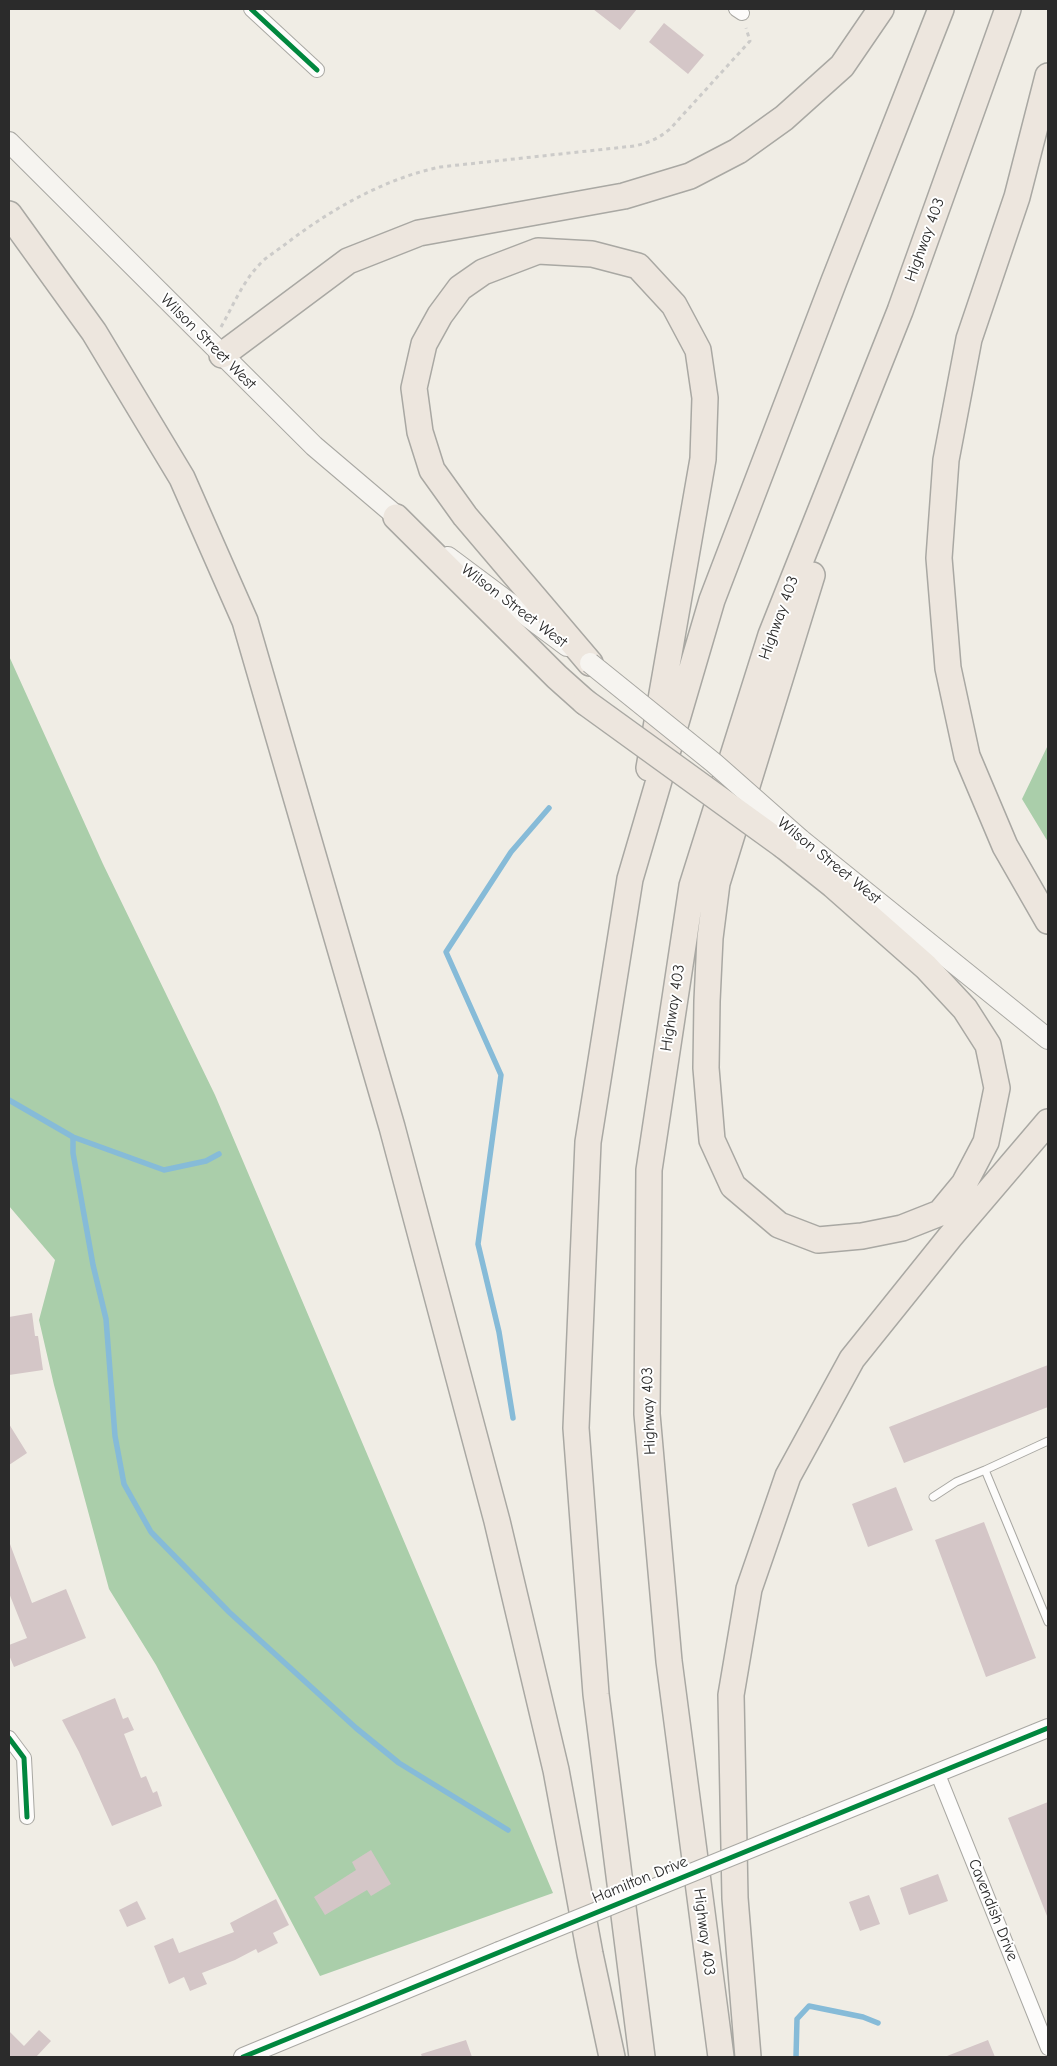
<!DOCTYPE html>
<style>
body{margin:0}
#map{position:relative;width:1057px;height:2066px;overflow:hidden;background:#f0ede5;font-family:"Comic Neue",sans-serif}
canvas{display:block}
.frame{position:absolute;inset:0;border:10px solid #2b2b2b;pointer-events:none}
</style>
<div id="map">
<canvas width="1057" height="2066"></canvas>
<div class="frame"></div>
</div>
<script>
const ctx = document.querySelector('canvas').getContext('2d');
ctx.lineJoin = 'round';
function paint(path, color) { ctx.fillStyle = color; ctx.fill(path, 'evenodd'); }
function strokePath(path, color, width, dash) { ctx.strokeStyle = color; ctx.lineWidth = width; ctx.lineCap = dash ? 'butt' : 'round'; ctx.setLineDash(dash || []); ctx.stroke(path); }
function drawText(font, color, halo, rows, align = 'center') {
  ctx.font = font + ' "Comic Neue",sans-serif'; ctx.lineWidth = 4; ctx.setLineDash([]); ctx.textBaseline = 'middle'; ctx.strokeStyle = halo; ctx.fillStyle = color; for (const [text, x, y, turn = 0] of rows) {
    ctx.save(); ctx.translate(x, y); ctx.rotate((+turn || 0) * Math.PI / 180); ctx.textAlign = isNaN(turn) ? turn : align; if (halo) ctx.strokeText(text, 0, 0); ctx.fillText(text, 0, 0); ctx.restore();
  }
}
paint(new Path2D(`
 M9,656L103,864L215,1095L553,1893L320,1976L156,1665L109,1589L54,1385L39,1320L55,1260L9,1206Z
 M1048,745V842L1022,799Z`), '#aaceaa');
strokePath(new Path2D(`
 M9,1100L73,1137L164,1170L206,1161L219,1154
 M73,1137V1153L93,1265L106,1319L115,1436L124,1484L151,1532L229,1612L356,1728L399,1763L508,1830
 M513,1418L499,1332L478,1244L501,1075L446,952L511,852L549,808
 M796,2057L797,2019L809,2006L863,2017L878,2023`), '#86bbd8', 5.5);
paint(new Path2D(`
 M593,9H637L620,30Z
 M664,23L704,55L688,74L649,42Z
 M32,1313L35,1336H38L43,1370L9,1375V1317Z
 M1048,1365V1407L904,1463L889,1427Z
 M9,1424L27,1453L9,1465Z
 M896,1487L913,1530L868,1547L852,1504Z
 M984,1522L1036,1658L986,1677L935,1540Z
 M9,1544H10L32,1603L66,1589L86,1638L14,1667L9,1655V1645L27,1638L9,1593Z
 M115,1698L123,1719L128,1717L134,1730L124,1734L141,1778L146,1776L153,1793L157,1791L162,1806L112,1826L79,1752L62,1720Z
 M1048,1802V1916H1047L1008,1818Z
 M371,1850L391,1884L371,1896L367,1890L325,1915L314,1897L356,1870L352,1862Z
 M938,1874L948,1901L909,1915L900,1888Z
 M869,1895L880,1924L860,1931L849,1902Z
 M276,1899L289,1925L273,1933L278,1943L258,1953L256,1949L235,1960L202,1973L207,1984L190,1991L184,1977L169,1984L154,1946L173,1938L179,1953L234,1932L230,1923Z
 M137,1901L146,1919L127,1927L119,1910Z
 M39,2030L51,2041L36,2057H9V2031L24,2046Z
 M466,2040L472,2057H422L421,2054Z
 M988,2040L995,2057H947V2056Z`), '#d4c6c7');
const service = new Path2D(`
 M985,1470L1048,1622
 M933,1497L956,1482L985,1470L1048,1441`);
const minor = new Path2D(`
 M251,9L317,70
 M736,9L742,13
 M9,1738L24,1758L27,1817
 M937,1772L1048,2048`);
const tertiary = new Path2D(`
 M804,1827L1048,1728
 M243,2057L499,1951`);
const secondary = new Path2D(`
 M9,142L314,446L407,525
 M448,557L567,646
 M800,839L1048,1039`);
const motorway = new Path2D(`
 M1048,76L1017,197L969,339L946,460L939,558L948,668L967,756L1005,846L1048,921
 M9,214L94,332L182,478L245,621L392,1127L497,1521L556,1770L590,1954L612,2057
 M222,355L348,261L419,233L624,196L690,176L738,151L784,118L842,66L881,9
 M396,517L557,677L585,702
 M590,663L465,516L432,470L420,432L414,388L424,344L440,315L460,288L483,272L538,251L592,254L638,266L674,305L698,350L705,398L703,459L649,768
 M784,846L833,885L926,967L965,1009L988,1045L997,1088L986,1142L964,1184L940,1213L902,1228L862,1236L818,1240L779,1225L733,1186L712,1140L706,1068L707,1001L710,938L717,883L812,575
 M642,2057L596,1694L576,1428L588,1142L630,879L712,600L834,281L941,9
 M721,2057L669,1661L647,1414L649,1170L692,886L771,635L900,311L1008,9
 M748,2057L735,1898L731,1695L749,1589L788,1476L852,1359L950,1237L1048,1122`);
strokePath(service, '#a9a8a3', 9);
strokePath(minor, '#a9a8a3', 16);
strokePath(tertiary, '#a9a8a3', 20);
strokePath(secondary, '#a9a8a3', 22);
strokePath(motorway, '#a9a8a3', 28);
strokePath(new Path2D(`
 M221,327C233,306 242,283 259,265C266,257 275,252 283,246C328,211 383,179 440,167L634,146C649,143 659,138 670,129L750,41L746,28`), '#cccbc9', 3, [4, 4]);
strokePath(service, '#fdfcfb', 7);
strokePath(minor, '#fdfcfb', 14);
strokePath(tertiary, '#fdfcfb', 18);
strokePath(secondary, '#f6f4f0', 20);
strokePath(motorway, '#ede6de', 25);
const tertiaryBridge = new Path2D(`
 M499,1951L804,1827`);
const secondaryBridge = new Path2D(`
 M590,663L714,763L800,839`);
const motorwayBridge = new Path2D(`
 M585,702L784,846`);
strokePath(tertiaryBridge, '#a9a8a3', 20, []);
strokePath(secondaryBridge, '#a9a8a3', 22, []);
strokePath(motorwayBridge, '#a9a8a3', 28, []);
strokePath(tertiaryBridge, '#fdfcfb', 18);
strokePath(secondaryBridge, '#f6f4f0', 20);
strokePath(motorwayBridge, '#ede6de', 25);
strokePath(new Path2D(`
 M251,9L317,70
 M9,1738L24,1758L27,1817
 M243,2057L1048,1728`), '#00873e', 5);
drawText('16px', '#2b2b2b', '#fff', [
 ["Highway 403",925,240,-70],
 ["Wilson Street West",208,342,45],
 ["Wilson Street West",514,606,37],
 ["Highway 403",779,618,-70],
 ["Wilson Street West",829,861,39],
 ["Highway 403",673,1008,-81],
 ["Highway 403",649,1411,-92],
 ["Hamilton Drive",640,1880,-22],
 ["Cavendish Drive",993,1910,68],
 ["Highway 403",704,1932,83]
]);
</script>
